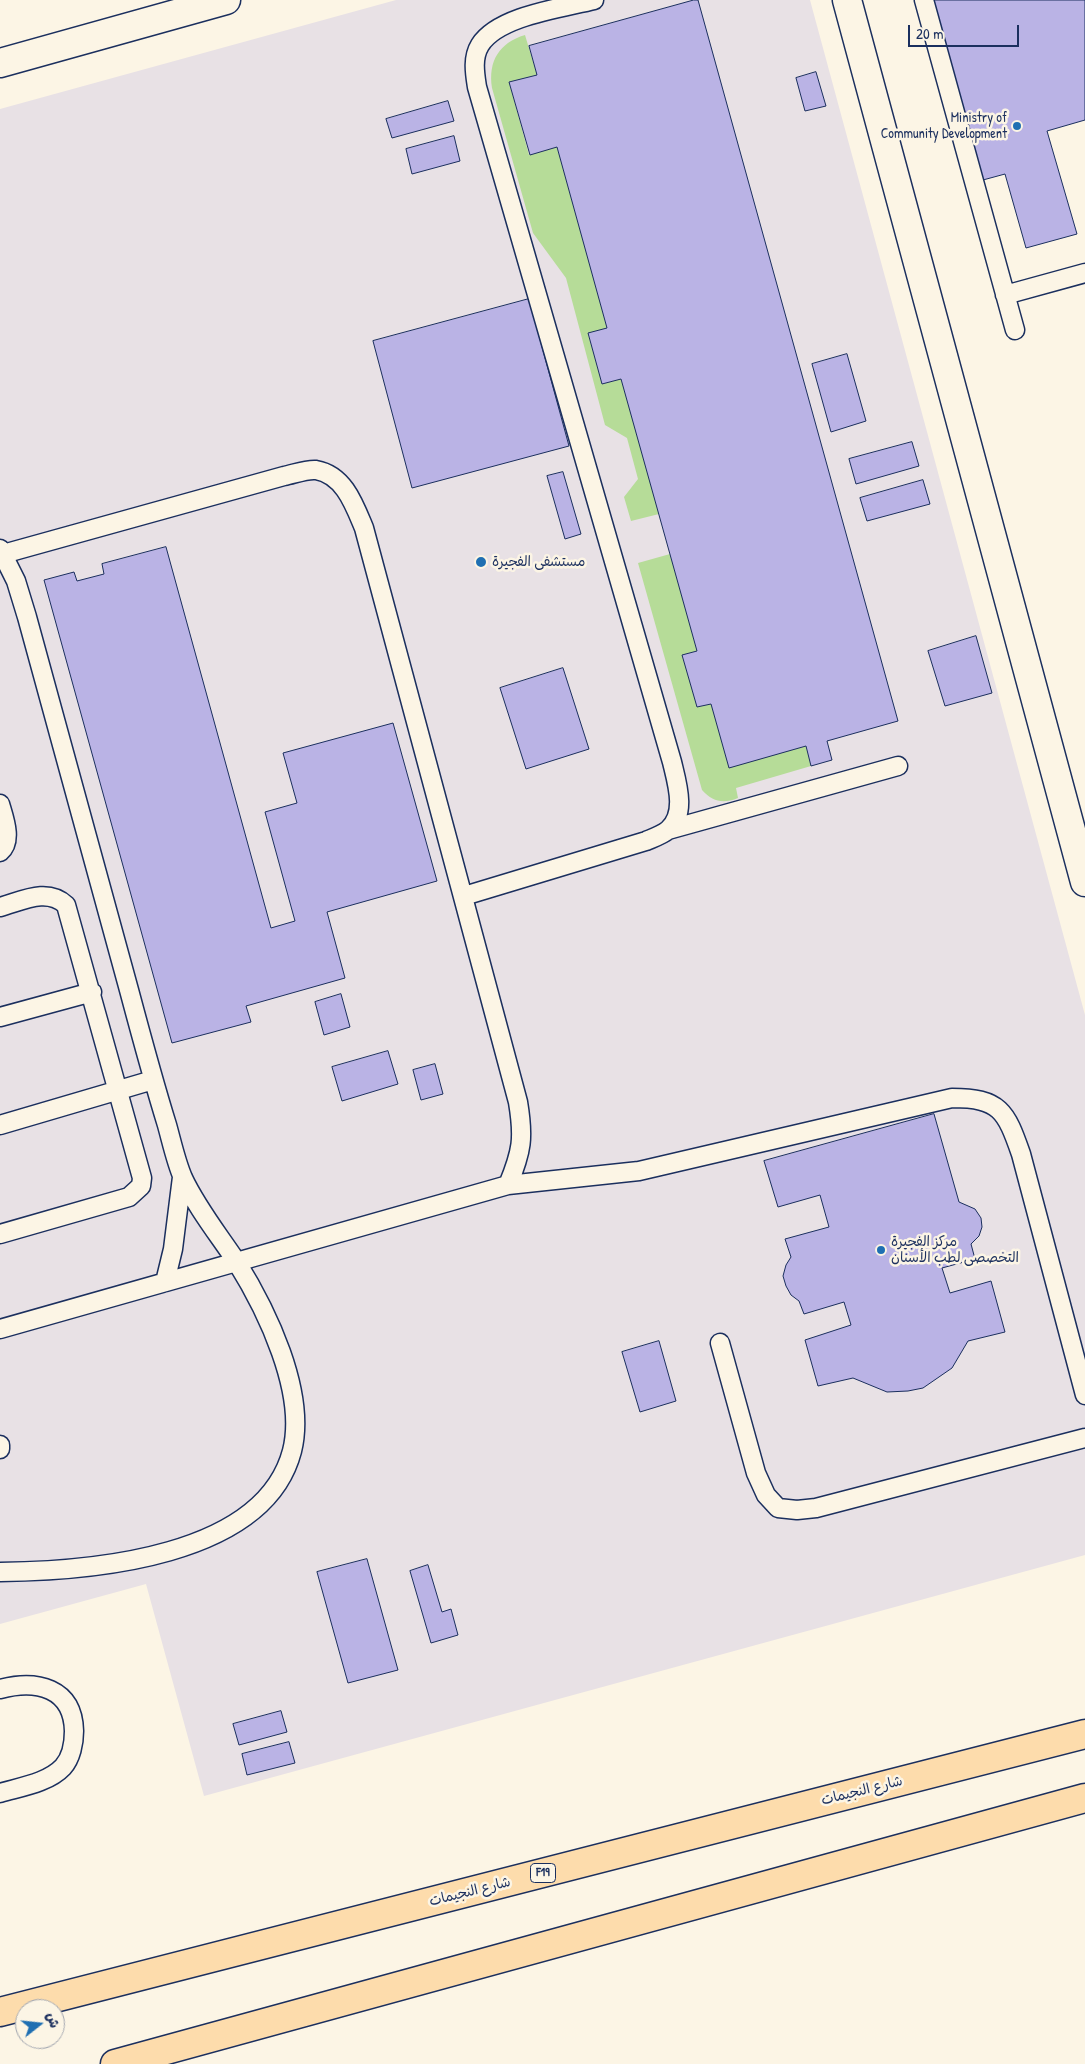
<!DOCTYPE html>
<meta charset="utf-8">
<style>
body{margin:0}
#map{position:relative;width:1085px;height:2064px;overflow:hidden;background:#fcf5e5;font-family:"Patrick Hand","Playpen Sans Arabic",sans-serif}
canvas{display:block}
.north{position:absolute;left:15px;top:1999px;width:50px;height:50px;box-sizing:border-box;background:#fcf5e5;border:1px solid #a2a6af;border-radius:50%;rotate:74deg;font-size:14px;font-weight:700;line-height:20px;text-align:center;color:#1b2f5e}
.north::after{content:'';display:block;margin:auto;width:18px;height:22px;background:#1f6fb2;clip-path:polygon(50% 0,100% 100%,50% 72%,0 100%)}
.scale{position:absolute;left:908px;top:25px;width:111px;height:22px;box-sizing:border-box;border:2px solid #1b2f5e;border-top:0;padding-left:6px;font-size:15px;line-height:18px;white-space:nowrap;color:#1b2f5e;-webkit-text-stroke:4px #fcf5e5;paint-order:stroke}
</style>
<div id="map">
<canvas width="1085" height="2064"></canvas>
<div class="north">ش</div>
<div class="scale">20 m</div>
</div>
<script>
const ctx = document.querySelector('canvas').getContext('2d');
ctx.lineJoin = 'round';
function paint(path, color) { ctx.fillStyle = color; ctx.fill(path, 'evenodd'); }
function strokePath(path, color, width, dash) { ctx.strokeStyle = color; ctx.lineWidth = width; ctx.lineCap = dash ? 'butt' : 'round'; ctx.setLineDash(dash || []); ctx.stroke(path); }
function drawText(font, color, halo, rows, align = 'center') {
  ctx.font = font + ' "Patrick Hand","Playpen Sans Arabic",sans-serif'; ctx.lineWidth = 5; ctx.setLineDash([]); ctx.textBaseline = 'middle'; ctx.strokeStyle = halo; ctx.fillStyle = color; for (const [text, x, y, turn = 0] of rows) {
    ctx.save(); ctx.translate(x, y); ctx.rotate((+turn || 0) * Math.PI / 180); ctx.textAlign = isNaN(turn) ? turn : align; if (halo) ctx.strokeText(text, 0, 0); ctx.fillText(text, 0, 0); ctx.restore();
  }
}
paint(new Path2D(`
 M396,0H810L1085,1015V1555L204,1796L146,1584L0,1624V109Z`), '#e8e1e5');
paint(new Path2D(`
 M525,35L537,75L509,82L529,155L557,147L607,328L588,334L602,384L621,379L659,514L631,521L624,497L638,479L627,438L605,425L566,278L533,233L492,88C488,61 499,43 525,35Z
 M670,554L697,651L682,655L697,707L711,704L729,767L806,746L811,766L736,788L738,798C723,804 713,802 702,790L638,563Z`), '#b6dc98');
const building = new Path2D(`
 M694,0H698L898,721L827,741L832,760L811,766L806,746L729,768L711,704L697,707L682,655L697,651L621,379L602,384L588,333L607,328L557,147L530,155L509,82L537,75L529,46Z
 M932,0H1085V120L1047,131L1077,234L1026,248L1005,174L983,180Z
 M816,72L826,106L805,111L796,78Z
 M448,101L454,121L392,138L386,119Z
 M454,136L460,161L412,174L406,149Z
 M529,299L569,446L412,488L373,341Z
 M847,354L866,421L831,432L812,364Z
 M912,442L919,466L856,484L849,459Z
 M563,472L581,534L565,539L547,476Z
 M923,480L930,504L867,521L860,498Z
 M166,547L271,928L295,921L265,812L297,803L283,753L393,723L437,881L327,912L345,978L246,1006L251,1022L172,1043L44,580L74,572L77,581L104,574L102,564Z
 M976,636L992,693L945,706L928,651Z
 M563,668L589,749L526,769L500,688Z
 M341,994L350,1027L324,1035L315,1002Z
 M388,1051L398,1084L342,1101L332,1067Z
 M435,1064L443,1094L421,1100L413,1070Z
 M934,1114L959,1202L975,1209L981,1218L982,1227L979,1236L971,1244L975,1259L942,1268L950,1293L991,1281L1005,1332L968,1341L952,1368L923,1388L908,1391L887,1392L853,1378L818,1386L805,1340L851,1325L844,1302L804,1314L799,1301L791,1295L786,1286L783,1276L786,1265L791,1257L785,1239L829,1227L820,1195L778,1207L764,1161Z
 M659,1341L676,1401L640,1412L622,1352Z
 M367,1559L398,1670L348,1683L317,1572Z
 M428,1565L442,1612L451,1609L458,1635L431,1643L410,1571Z
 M281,1711L287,1732L239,1745L233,1724Z
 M289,1742L295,1763L247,1775L242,1754Z`);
paint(building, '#bab3e5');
strokePath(building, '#1b2f5e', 1);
const lane = new Path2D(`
 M924,0L1015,330
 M1005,295L1085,273
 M0,549L16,581L27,617C61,741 95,865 129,990C141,1035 153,1080 167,1125C172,1143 176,1162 183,1178C197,1208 218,1234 236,1261C266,1309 307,1392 292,1451C264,1558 90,1571 0,1572
 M3,554L284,476C294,474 307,469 316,470C344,475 354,504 364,528L518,1102C524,1138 522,1151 508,1185
 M0,804C4,818 13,841 0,852
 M668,830L898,766
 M464,896L646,841C653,838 662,835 668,830C687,814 677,783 672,762L477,87C475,74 472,58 480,45C498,16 562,8 594,0
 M0,907C22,901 47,887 66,905L142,1178L141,1186L129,1197L0,1234
 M0,1017L92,992
 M0,1125L153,1080
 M165,1282L173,1249L182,1177
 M0,1329L508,1185L639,1171L952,1098C1000,1098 1006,1111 1021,1154L1085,1395
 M720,1343L756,1473L766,1495L778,1508L797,1510L816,1508L1085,1438
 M0,1445V1449
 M0,1689C37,1679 73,1688 74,1731C74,1743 71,1758 63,1767C48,1783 20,1787 0,1793`);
const street = new Path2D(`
 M847,0L1085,882
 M0,63L226,0`);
const primary = new Path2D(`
 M0,2012L1085,1734
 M115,2064L1085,1798`);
strokePath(lane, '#1b2f5e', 21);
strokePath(street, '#1b2f5e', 31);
strokePath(primary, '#1b2f5e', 31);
strokePath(lane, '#fcf5e5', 18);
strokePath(street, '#fcf5e5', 28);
strokePath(primary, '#fddcac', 28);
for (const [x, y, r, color] of [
 [1017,126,5,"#1f6fb2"],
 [481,562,6,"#1f6fb2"],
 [881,1250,5,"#1f6fb2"]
]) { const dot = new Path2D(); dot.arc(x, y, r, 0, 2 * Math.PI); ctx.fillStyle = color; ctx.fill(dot); strokePath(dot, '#fcf5e5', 2); }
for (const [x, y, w] of [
 [543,1873,25]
]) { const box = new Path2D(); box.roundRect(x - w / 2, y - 9.5, w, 19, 4); ctx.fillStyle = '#fcf5e5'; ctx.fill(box); strokePath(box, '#1b2f5e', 1); }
drawText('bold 12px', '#1b2f5e', null, [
 ["F19",543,1873]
]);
drawText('14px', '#1b2f5e', '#fcf5e5', [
 ["Ministry of",1007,118,"right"],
 ["Community Development",1007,134,"right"],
 ["مستشفى الفجيرة",492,562],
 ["مركز الفجيرة",891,1242],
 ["التخصصى لطب الأسنان",891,1258]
], 'left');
drawText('14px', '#1b2f5e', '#fcf5e5', [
 ["شارع النجيمات",862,1791,-14],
 ["شارع النجيمات",470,1892,-14]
]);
</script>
